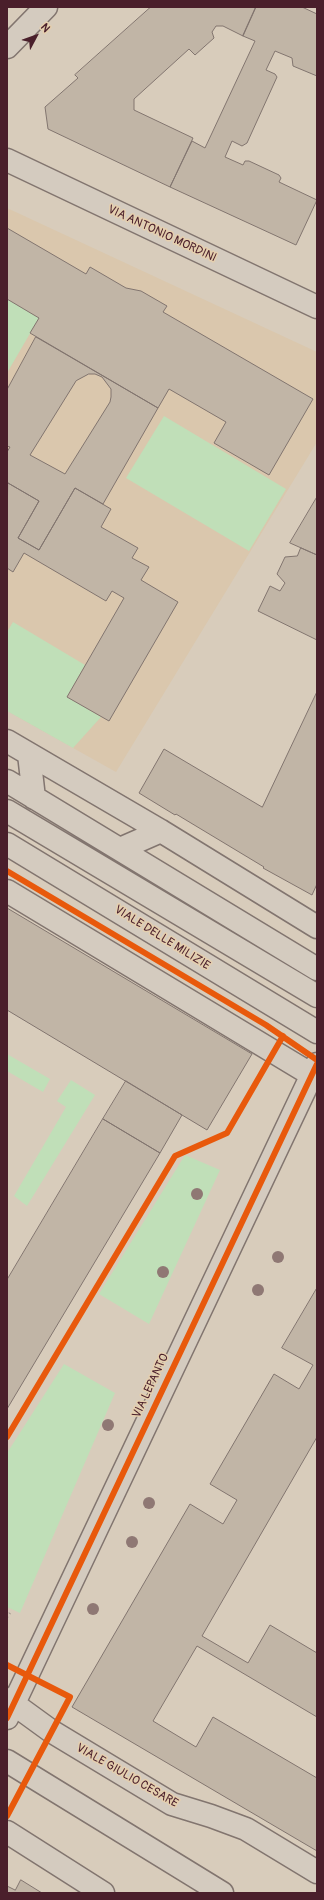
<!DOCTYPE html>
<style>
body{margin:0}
#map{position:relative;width:324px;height:1900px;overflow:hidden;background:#d8ccbb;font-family:Pangolin,sans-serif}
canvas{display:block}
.frame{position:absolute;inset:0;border:8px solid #4a1f2b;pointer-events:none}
.north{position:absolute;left:16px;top:16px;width:40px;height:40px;-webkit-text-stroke:3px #e5cfae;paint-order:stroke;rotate:49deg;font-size:11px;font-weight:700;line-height:16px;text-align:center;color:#4a1f2b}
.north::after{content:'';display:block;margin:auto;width:14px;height:18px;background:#4a1f2b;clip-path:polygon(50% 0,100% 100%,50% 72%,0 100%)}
</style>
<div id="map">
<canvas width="324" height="1900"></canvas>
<div class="frame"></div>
<div class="north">N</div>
</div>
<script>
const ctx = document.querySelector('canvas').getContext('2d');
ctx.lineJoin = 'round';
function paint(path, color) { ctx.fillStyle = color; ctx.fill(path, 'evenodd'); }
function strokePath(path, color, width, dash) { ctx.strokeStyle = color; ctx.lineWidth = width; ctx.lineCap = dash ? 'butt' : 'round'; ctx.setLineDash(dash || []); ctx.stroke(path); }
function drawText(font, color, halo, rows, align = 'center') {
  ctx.font = font + ' Pangolin,sans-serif'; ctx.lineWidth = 3; ctx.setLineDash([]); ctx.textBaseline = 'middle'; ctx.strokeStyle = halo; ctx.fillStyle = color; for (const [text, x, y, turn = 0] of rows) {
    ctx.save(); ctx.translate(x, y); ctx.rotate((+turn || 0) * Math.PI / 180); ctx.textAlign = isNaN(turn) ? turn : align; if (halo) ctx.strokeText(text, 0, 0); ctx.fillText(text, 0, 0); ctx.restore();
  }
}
paint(new Path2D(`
 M7,208L317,352V442L116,772L7,711Z`), '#dac7ad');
paint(new Path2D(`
 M7,299L39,318L7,373Z
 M164,416L286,489L249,551L126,478Z
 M13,622L85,665L67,697L101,717L73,748L7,711V632Z
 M7,1054L50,1079L43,1092L7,1071Z
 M71,1080L95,1095L27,1206L14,1196L66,1107L57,1101Z
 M185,1155L220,1170L149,1324L99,1294Z
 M64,1364L115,1393L20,1613L7,1607V1453Z`), '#c0dfb8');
const building = new Path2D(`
 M151,7H256L243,36L223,26H216L212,32L214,38L195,55L189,49L134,99V110L193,138L170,187L48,129L45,107L78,78L75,75Z
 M256,7H302L317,14V76L293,66L292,58L275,51L266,70L275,74L277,77L247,143L242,146L232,141L225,157L243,165L245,161H249L279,175L281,178L279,182L317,200L296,245L170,187L192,141L205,148L255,41L243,36Z
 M7,228L86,274L90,267L126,288L141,291L167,306L163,312L313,399L269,475L214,443L226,422L169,389L158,408L30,333L39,318L7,299Z
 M36,337L158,408L103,504L75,488L39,550L18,538L39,501L8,483L7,485V452L10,447L7,446V390ZM89,374H95L102,377L111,389V397L110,402L65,474L30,455L76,381Z
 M8,483L39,501L18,538L39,550L75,488L111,509L101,527L138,548L132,558L149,567L141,580L178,602L109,721L67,697L124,598L112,591L106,601L24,553L13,572L7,568Z
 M317,497V555L290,543Z
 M301,548L317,555V640L258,611L270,586L280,591L285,583L277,574L285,557L297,556Z
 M317,692V884L312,895L263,868L264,867L176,814L175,815L139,793L164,749L262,807Z
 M7,908L252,1054L207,1130L7,1010Z
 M126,1081L182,1115L160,1153L103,1119Z
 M103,1119L160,1153L7,1409V1280Z
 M317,1288V1437L202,1636L248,1663L270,1625L317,1653V1717L197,1646L153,1721L196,1747L213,1717L317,1778V1851L72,1707L190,1504L223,1524L237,1500L210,1484L274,1374L299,1389L313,1365L282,1348Z
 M21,1880L42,1893H7V1886L15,1890Z`);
paint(building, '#c1b5a6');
strokePath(building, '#82756f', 1);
const minor = new Path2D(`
 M7,47L46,7
 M7,160L317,307
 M7,741L161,831L317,927
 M29,754L34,798
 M7,781L317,969
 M7,811L317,996
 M7,844L317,1032
 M120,849L161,831
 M7,891L317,1078
 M7,1699L51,1731L172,1804L211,1816L246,1829L317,1872
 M7,1718L317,1064
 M7,1761L222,1893
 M7,1832L103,1893`);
strokePath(minor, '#82756f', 25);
strokePath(new Path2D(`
 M7,1617L10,1613`), '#a29790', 2.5, [1, 3]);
strokePath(minor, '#d4cbbf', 22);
strokePath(new Path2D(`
 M7,871L266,1025L317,1060
 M7,1437L175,1156L227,1133L283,1036
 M7,1665L70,1697L7,1816
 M7,1718L317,1064`), '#e8590c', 6);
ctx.fillStyle = '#8f7874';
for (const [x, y] of [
 [197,1194],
 [278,1257],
 [163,1272],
 [258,1290],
 [108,1425],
 [149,1503],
 [132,1542],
 [93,1609]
]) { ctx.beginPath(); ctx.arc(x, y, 6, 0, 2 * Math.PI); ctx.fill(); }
drawText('12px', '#4a1f2b', '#e5cfae', [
 ["VIA ANTONIO MORDINI",162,234,25],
 ["VIALE DELLE MILIZIE",162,938,32],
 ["VIA LEPANTO",151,1386,-65],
 ["VIALE GIULIO CESARE",127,1776,30]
]);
</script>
